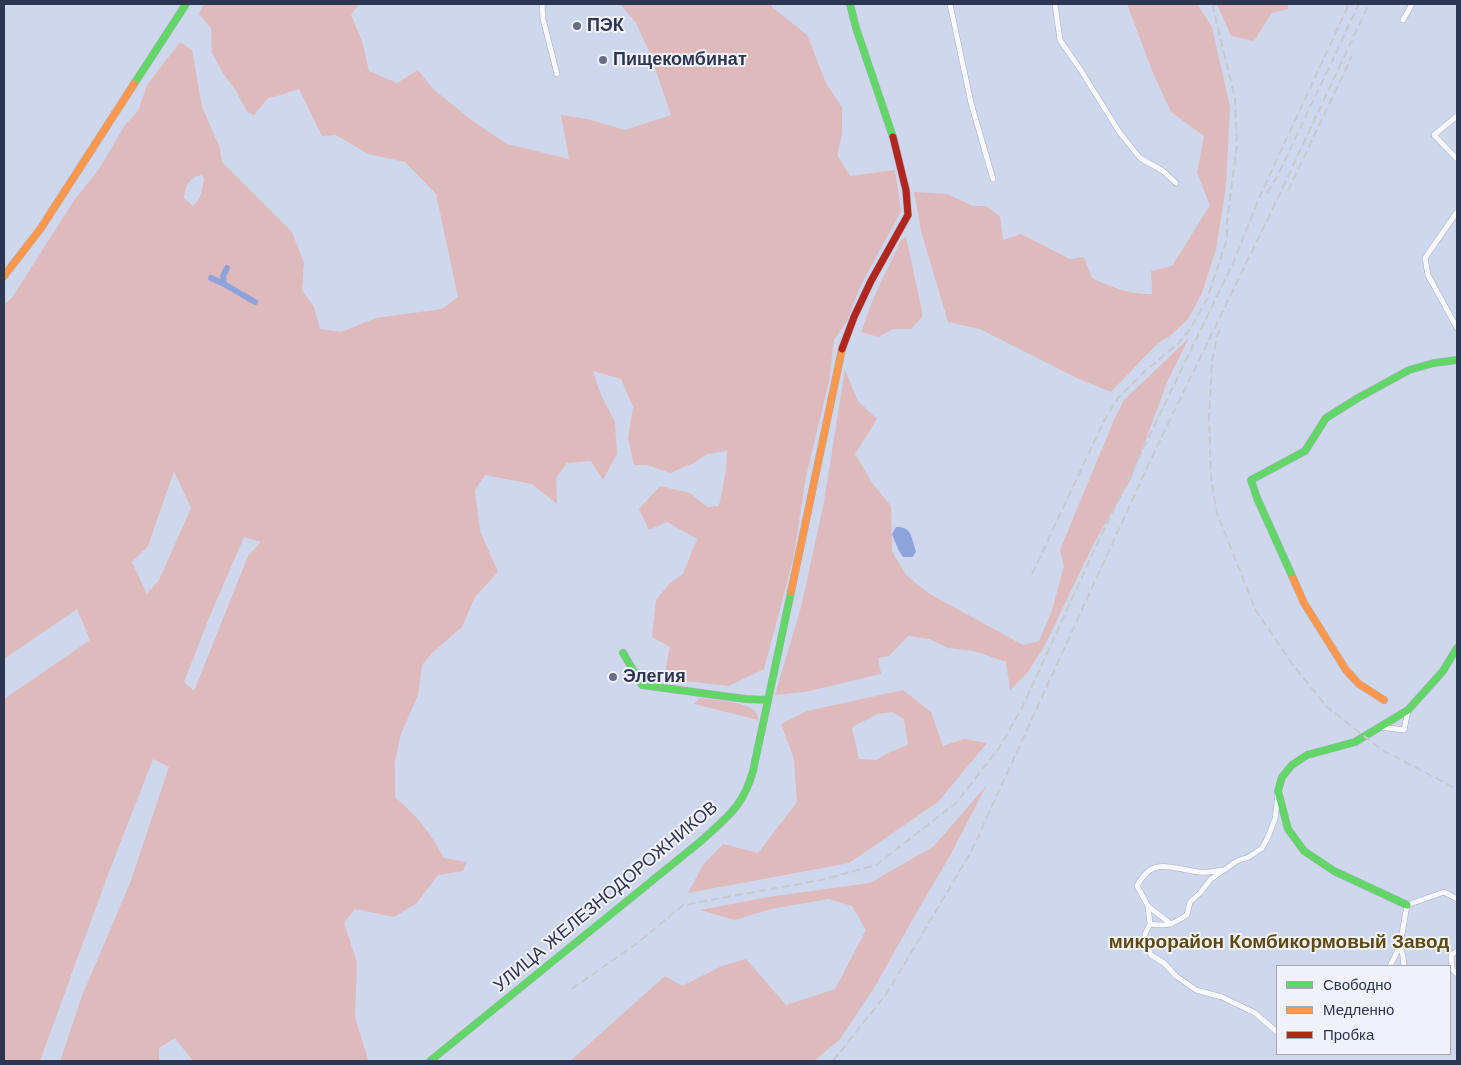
<!DOCTYPE html>
<meta charset="utf-8">
<style>
body{margin:0}
#map{position:relative;width:1461px;height:1065px;overflow:hidden;background:#cfd7ec;font-family:Arial,sans-serif}
canvas{display:block}
.frame{position:absolute;inset:0;border:5px solid #2d3650;pointer-events:none}
.legend{position:absolute;left:1276px;top:965px;width:175px;height:90px;box-sizing:border-box;background:#f0f2f9;border:1px solid #a2a7b5;margin:0;padding:6px 9px;list-style:none;font-size:15px;color:#2d3650}
.legend li{display:flex;align-items:center;gap:10px;height:25px}
.legend b{width:25px;border:1px solid #a2a7b5}
</style>
<div id="map">
<canvas width="1461" height="1065"></canvas>
<div class="frame"></div>
<ul class="legend">
<li><b style="height:6px;background:#63d668"></b>Свободно</li>
<li><b style="height:6px;background:#ff974d"></b>Медленно</li>
<li><b style="height:6px;background:#b3261e"></b>Пробка</li>
</ul>
</div>
<script>
const ctx = document.querySelector('canvas').getContext('2d');
ctx.lineJoin = 'round';
function paint(path, color) { ctx.fillStyle = color; ctx.fill(path, 'evenodd'); }
function strokePath(path, color, width, dash) { ctx.strokeStyle = color; ctx.lineWidth = width; ctx.lineCap = dash ? 'butt' : 'round'; ctx.setLineDash(dash || []); ctx.stroke(path); }
function drawText(font, color, halo, rows, align = 'center') {
  ctx.font = font + ' Arial,sans-serif'; ctx.lineWidth = 4; ctx.setLineDash([]); ctx.textBaseline = 'middle'; ctx.strokeStyle = halo; ctx.fillStyle = color; for (const [text, x, y, turn = 0] of rows) {
    ctx.save(); ctx.translate(x, y); ctx.rotate((+turn || 0) * Math.PI / 180); ctx.textAlign = isNaN(turn) ? turn : align; if (halo) ctx.strokeText(text, 0, 0); ctx.fillText(text, 0, 0); ctx.restore();
  }
}
paint(new Path2D(`
 M204,4H359L351,15L362,41L369,71L397,83L418,70L433,89L474,122L507,144L569,159L561,115L587,119L625,130L671,115L649,51L636,23L620,4H770L772,7L807,35L826,83L842,107V134L837,155L850,176L895,170L901,211L859,289L847,321L834,340L829,381L806,477L793,560L764,669L729,686L676,680L665,672L670,647L652,637L656,600L670,583L683,574L697,539L667,522L649,530L639,509L660,486L690,493L707,507L719,506L726,471L727,451L707,454L694,463L670,473L647,465H634L628,438L633,407L621,379L593,371L601,395L615,422L617,454L603,480L591,461L567,463L556,478L557,504L532,484L485,475L475,490L480,531L498,572L475,597L462,627L431,654L422,665L418,695L401,734L395,761V797C417,816 430,832 444,858L467,862L463,871L438,875L417,903L394,917L355,909L344,923L357,962L355,1017L368,1060L193,1061L175,1038L159,1048V1061H60L82,996L130,883L169,767L153,759L107,877L40,1061H4V699L90,640L77,609L4,659V304L11,299L75,199L99,169L125,125L138,111L147,85L180,42L192,50L202,107L220,148L222,162L292,232L304,263L302,290L314,307L320,329L341,332L376,318L442,309L458,297L436,194L405,162L368,154L336,135L322,136L299,89L281,95L268,98L254,115L247,112L236,91L223,73L212,53L211,28L199,14ZM202,175L204,178C203,188 201,199 193,206L184,198C185,186 189,177 202,175ZM174,471L191,508L159,580L147,594L132,562L148,546ZM244,537L261,542L248,556L194,691L184,682L211,613Z
 M1127,4H1197L1212,27L1230,107L1226,186L1216,249L1202,293L1188,319L1170,336L1161,341L1153,348L1111,392L1077,378L980,329L948,322L921,231L914,192L947,194L973,206H986L1000,216L1003,240L1021,234L1070,259L1084,257L1092,278C1111,287 1131,295 1152,294L1151,271L1172,266L1210,205L1197,173L1204,136L1171,112L1153,73Z
 M1217,4H1288V9L1272,13L1254,41L1231,36Z
 M906,237L923,316L911,329H893L878,337L861,332L873,299L901,240Z
 M1189,338L1168,380L1131,479L1094,543L1045,645L1028,672L1010,690L1006,662L974,651L948,648L929,639L908,636L889,656L878,658L881,674L805,692L775,695L801,607L823,507L845,370L858,401L877,419L855,454L873,484L891,506L892,551L906,575L928,593L1023,645L1039,641L1052,610L1064,566L1060,550L1114,420L1124,400Z
 M903,690L931,712L943,746L964,739L987,743L938,802L849,863L688,893L703,865L723,844L758,853L797,802L794,759L781,724L807,711ZM892,712L904,719L908,745L890,752L876,760L859,759L852,727L878,714Z
 M702,698C715,700 762,702 758,720L694,704L698,699Z
 M986,786L951,854L915,915L877,983L840,1039L814,1061H570L665,976L682,986L722,966L746,959L786,1005L835,989L866,930L852,906L828,899L771,909L735,920L700,910L768,897L870,883L934,846Z`), '#debabd');
paint(new Path2D(`
 M896,527C912,526 911,538 916,551L913,557H903L898,549L892,534Z`), '#8ea2dc');
strokePath(new Path2D(`
 M227,268L223,276L224,284L255,302
 M211,278L224,284`), '#8ea2dc', 6);
const street = new Path2D(`
 M542,4L543,19L557,74
 M950,4L971,103L993,179
 M1055,4L1060,40L1080,69L1120,133L1140,158L1163,171L1176,183
 M1403,20L1412,4
 M1457,116L1434,135L1457,159
 M1457,212L1425,258L1428,275L1457,328
 M1380,727L1404,730L1408,710
 M1148,906L1150,924
 M1171,924L1148,906L1137,886C1153,855 1172,869 1199,872C1206,873 1215,871 1222,870
 M1400,946L1403,956L1404,966
 M1457,951L1451,955L1452,969L1457,974
 M1390,966L1400,946L1407,905L1444,892L1457,899
 M1277,1032L1255,1013L1222,997L1196,990L1176,976L1164,963L1151,955L1146,945L1145,934L1150,924C1167,927 1173,924 1187,915L1190,902L1200,893L1211,879L1237,861L1249,857L1262,848L1268,837L1275,819L1278,795`);
const fast = new Path2D(`
 M850,4L856,28L893,137
 M134,84L186,4
 M1293,578L1257,498L1251,480L1305,451L1326,418L1358,398L1409,370L1434,363L1457,360
 M623,653L642,685L745,699L768,700
 M1407,905L1334,871L1304,851L1288,829L1278,791L1282,777L1292,765L1307,755L1355,742L1408,710L1443,671L1457,648
 M430,1061L701,841C727,817 743,807 753,771L791,592`);
const slow = new Path2D(`
 M4,276L41,228L134,84
 M1293,578L1304,603L1346,670L1359,684L1384,700
 M791,592L842,349`);
const jam = new Path2D(`
 M842,349L854,317L871,281L908,215L906,190L893,137`);
strokePath(street, '#a6aec3', 6);
strokePath(fast, '#a6aec3', 8);
strokePath(slow, '#a6aec3', 8);
strokePath(jam, '#a6aec3', 8);
strokePath(street, '#f8f9fc', 5);
strokePath(fast, '#63d668', 7);
strokePath(slow, '#ff974d', 7);
strokePath(jam, '#b3261e', 7);
strokePath(new Path2D(`
 M1288,191L1352,56
 M1267,193L1277,177L1359,4
 M1220,330L1217,336L1212,361L1209,420L1211,478L1217,513L1255,609L1293,665L1327,707L1382,750L1457,789
 M1032,574L1104,421L1118,398L1145,371L1179,343L1191,328L1207,299L1227,239V221L1237,146L1235,98L1212,4
 M572,989L640,941L683,905L821,880L876,865L956,803L999,748L1022,708L1097,544L1234,261L1259,198L1349,4
 M833,1061L887,993L971,852L1151,459L1273,208L1369,4`), '#c6c9cf', 2, [8, 4]);
for (const [x, y, r, color] of [
 [577,26,5,"#666e87"],
 [603,60,5,"#666e87"],
 [613,677,5,"#666e87"]
]) { const dot = new Path2D(); dot.arc(x, y, r, 0, 2 * Math.PI); ctx.fillStyle = color; ctx.fill(dot); strokePath(dot, '#f0f2f9', 2); }
drawText('bold 18px', '#2d3650', '#f0f2f9', [
 ["ПЭК",587,26],
 ["Пищекомбинат",613,60],
 ["Элегия",623,677]
], 'left');
drawText('18px', '#2d3650', '#f0f2f9', [
 ["УЛИЦА ЖЕЛЕЗНОДОРОЖНИКОВ",606,897,-40]
]);
drawText('bold 19px', '#5e4a0c', '#f0f2f9', [
 ["микрорайон Комбикормовый Завод",1279,943]
]);
</script>
